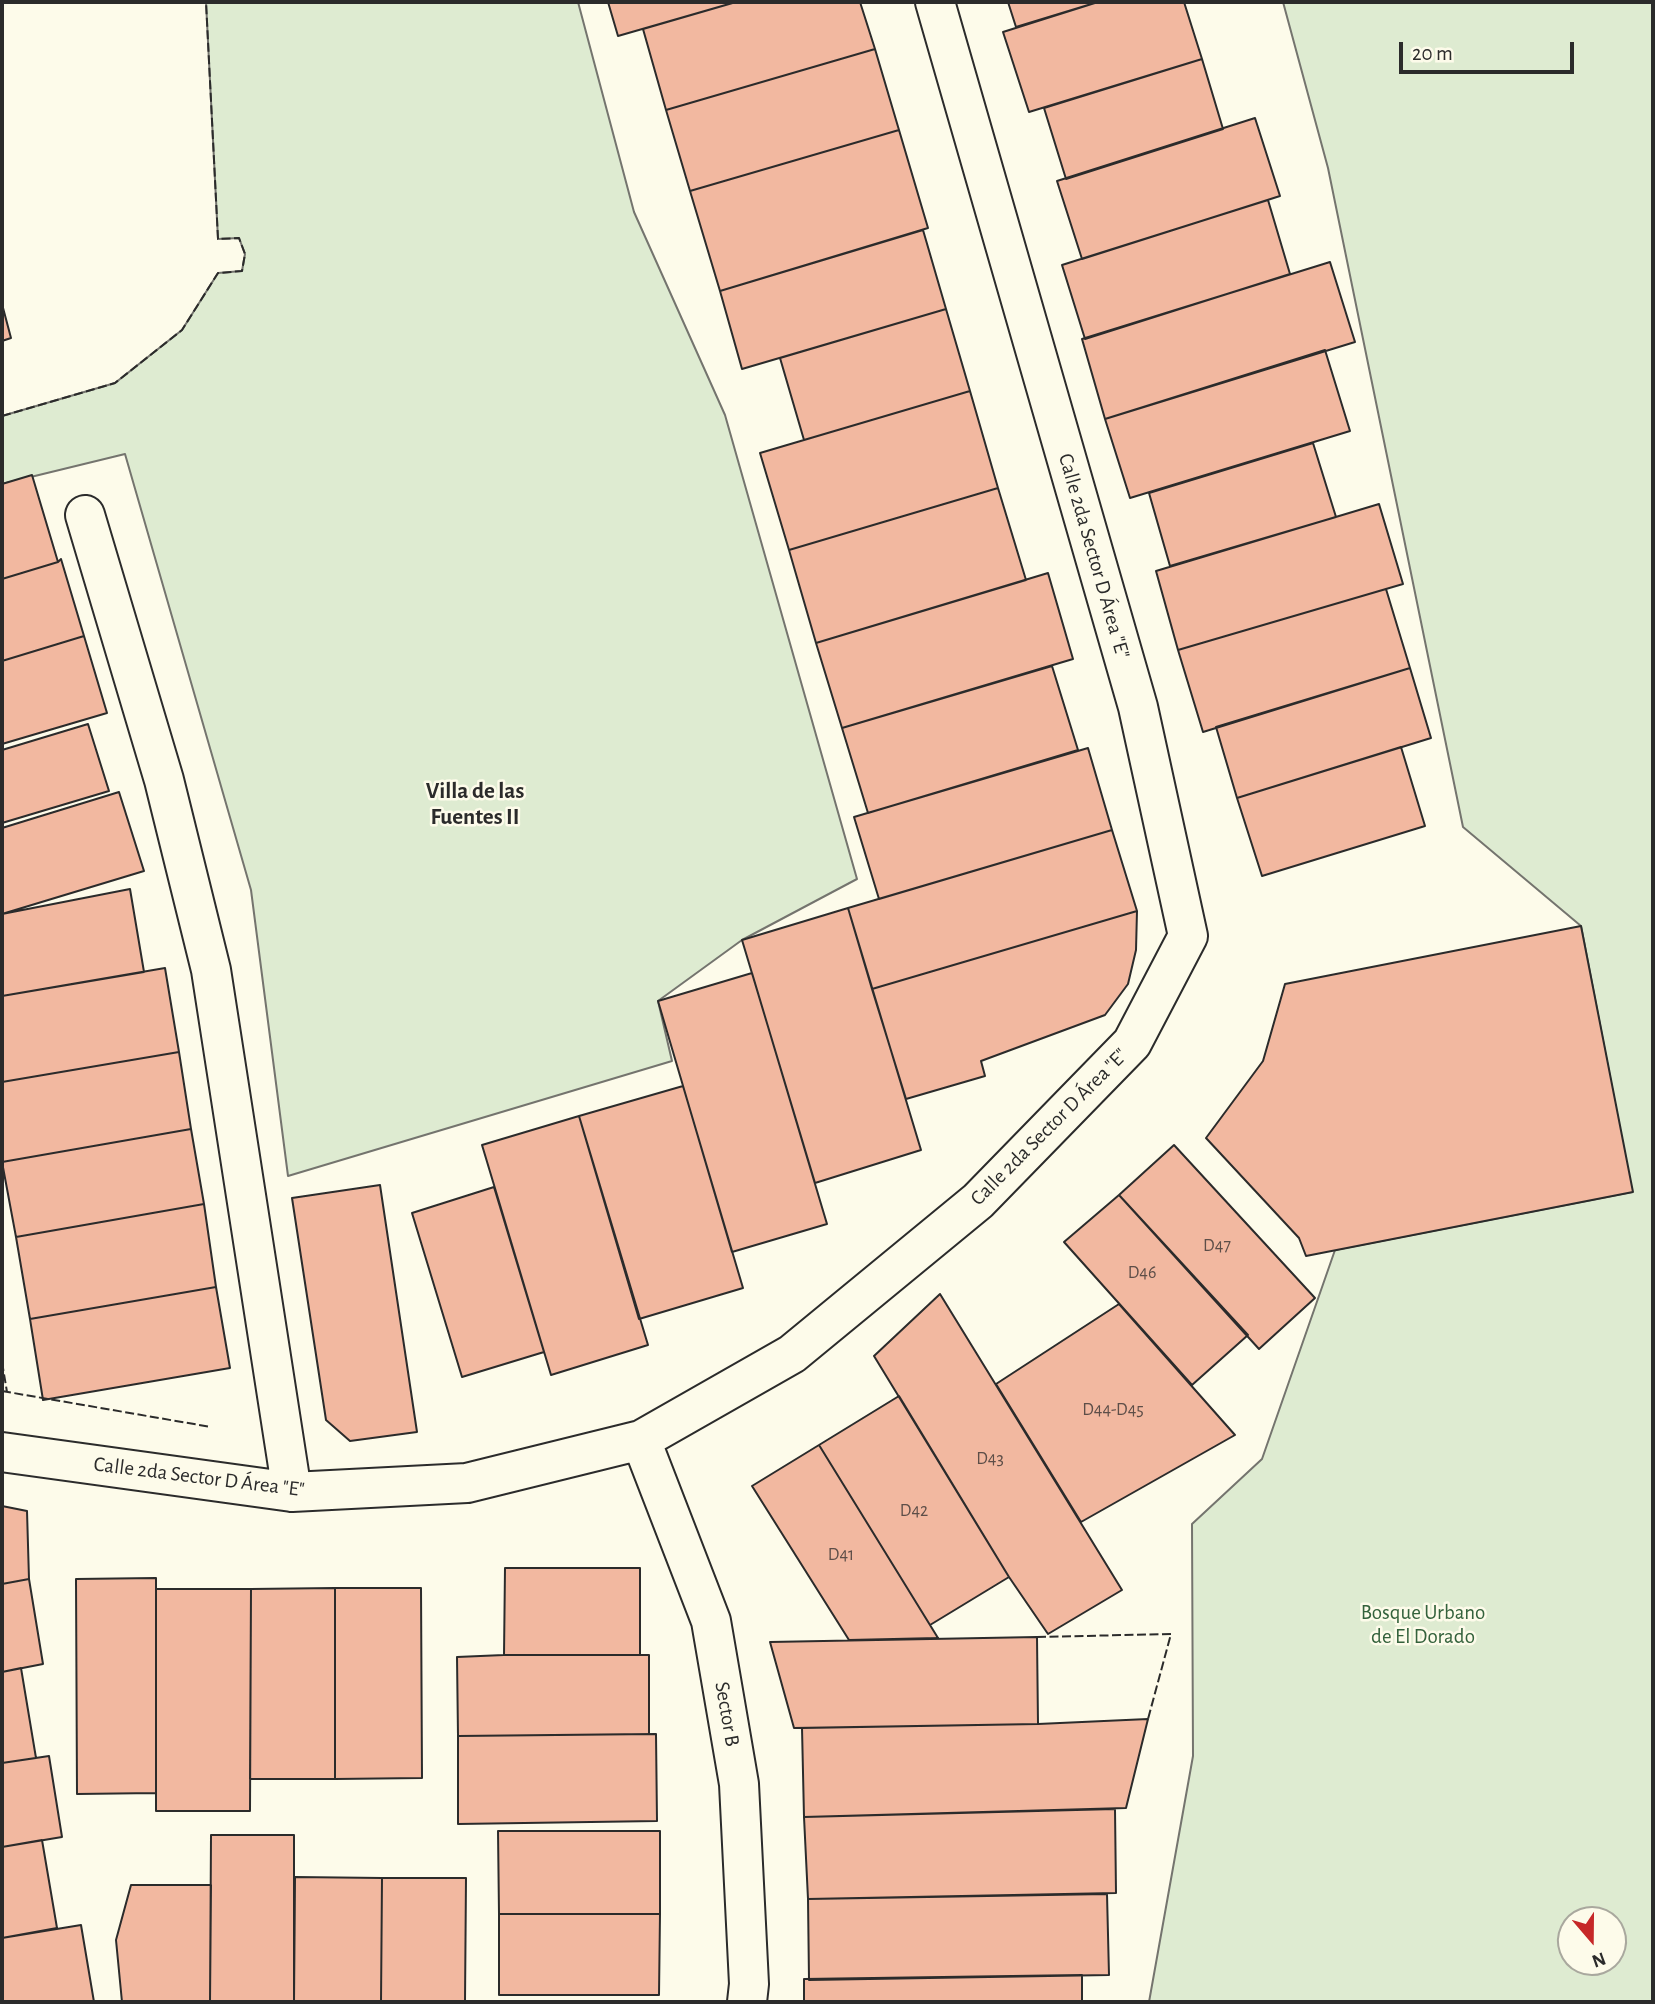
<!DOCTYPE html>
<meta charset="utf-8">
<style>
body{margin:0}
#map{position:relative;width:1655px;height:2004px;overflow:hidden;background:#fdfbea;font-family:"Alegreya Sans",sans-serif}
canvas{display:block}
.frame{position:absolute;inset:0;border:4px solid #2b2b2b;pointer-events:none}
.north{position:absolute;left:1557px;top:1906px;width:70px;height:70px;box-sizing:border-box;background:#fdfbea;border:2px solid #a9a89e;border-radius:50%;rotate:160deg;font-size:19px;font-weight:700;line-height:28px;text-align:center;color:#2b2b2b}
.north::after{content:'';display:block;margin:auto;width:24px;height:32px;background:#c62828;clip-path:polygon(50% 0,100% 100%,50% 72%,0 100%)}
.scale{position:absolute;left:1399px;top:42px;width:175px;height:32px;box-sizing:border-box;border:4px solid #2b2b2b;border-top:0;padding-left:9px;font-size:21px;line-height:24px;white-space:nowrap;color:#2b2b2b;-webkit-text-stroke:5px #fdfbea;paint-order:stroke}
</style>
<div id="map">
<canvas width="1655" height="2004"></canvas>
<div class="frame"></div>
<div class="north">N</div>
<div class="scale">20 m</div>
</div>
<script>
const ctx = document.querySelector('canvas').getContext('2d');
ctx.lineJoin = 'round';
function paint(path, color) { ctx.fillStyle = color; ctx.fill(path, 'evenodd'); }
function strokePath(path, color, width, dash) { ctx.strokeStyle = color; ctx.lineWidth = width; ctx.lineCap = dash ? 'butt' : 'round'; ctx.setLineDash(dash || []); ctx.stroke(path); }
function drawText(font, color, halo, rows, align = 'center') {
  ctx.font = font + ' "Alegreya Sans",sans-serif'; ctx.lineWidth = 5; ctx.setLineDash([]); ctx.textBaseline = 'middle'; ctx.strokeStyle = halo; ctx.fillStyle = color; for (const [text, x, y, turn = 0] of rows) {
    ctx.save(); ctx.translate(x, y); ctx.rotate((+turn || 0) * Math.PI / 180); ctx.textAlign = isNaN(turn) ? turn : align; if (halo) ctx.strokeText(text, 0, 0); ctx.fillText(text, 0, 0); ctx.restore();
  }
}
const green = new Path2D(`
 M206,2H578L634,212L725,415L857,879L742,940L658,1001L672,1061L288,1176L251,890L125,454L2,484V416L115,383L182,330L218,273L242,271L245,254L239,238L218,239Z
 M1283,2H1653V2002H1149L1193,1756L1192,1524L1262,1459L1335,1250L1632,1192L1581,926L1463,827L1328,168ZM1571,1920H1613V1962H1571Z`);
paint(green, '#deebd1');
strokePath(green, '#74746e', 2);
const building = new Path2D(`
 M608,2H736L618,36Z
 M736,2H860L875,49L666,110L643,29Z
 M1008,2H1098L1016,27Z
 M1098,2H1184L1202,59L1029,112L1003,32Z
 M875,49L899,130L690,191L666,110Z
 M1202,59L1223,129L1066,179L1044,108Z
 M1255,118L1280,196L1082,259L1057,181Z
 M899,130L928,228L720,291L690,191Z
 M1268,200L1290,274L1085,339L1062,265Z
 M923,230L946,309L742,369L720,291Z
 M1330,262L1355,342L1105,419L1082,339Z
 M2,304L11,338L2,341Z
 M946,309L970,391L804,440L780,358Z
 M1325,350L1350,431L1130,498L1105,419Z
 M970,391L998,488L789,550L760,453Z
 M1313,443L1336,517L1170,566L1149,493Z
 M32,475L58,562L2,579V484Z
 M998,488L1026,580L816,643L789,550Z
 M1379,504L1403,584L1178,650L1156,571Z
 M61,559L84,636L2,661V579L58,562Z
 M1048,573L1073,659L842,728L816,643Z
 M1386,589L1410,668L1203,732L1178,650Z
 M84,636L107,713L2,744V661Z
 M1052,666L1078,750L868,813L842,728Z
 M1410,668L1431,738L1237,798L1216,727Z
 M88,724L109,791L2,823V750Z
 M1401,747L1425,826L1262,876L1237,798Z
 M1088,748L1112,830L879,899L854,817Z
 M119,792L144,871L2,914V828Z
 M1112,830L1137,911L872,989L848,908Z
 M130,889L144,972L2,996V914Z
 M848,908L921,1150L815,1183L742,940Z
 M1137,911L1136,950L1128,984L1105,1015L981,1061L985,1076L906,1099L872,989Z
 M1581,926L1633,1192L1306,1256L1299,1238L1206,1138L1263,1061L1285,984Z
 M165,968L179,1052L2,1082V996Z
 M752,973L827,1224L732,1252L658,1001Z
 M179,1052L191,1129L2,1162V1082Z
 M683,1086L743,1288L639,1319L579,1116Z
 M579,1116L648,1345L551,1375L482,1145Z
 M191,1129L204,1204L16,1237L2,1162Z
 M1174,1145L1315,1298L1259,1349L1119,1195Z
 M380,1185L417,1432L350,1441L326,1420L292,1198Z
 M494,1187L544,1352L462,1377L412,1213Z
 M1119,1195L1248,1335L1192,1385L1064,1242Z
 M204,1204L216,1287L30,1319L16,1237Z
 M216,1287L230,1368L43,1400L30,1319Z
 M940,1294L1122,1590L1048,1634L1009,1577L874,1356Z
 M1119,1304L1235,1435L1081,1522L996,1384Z
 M899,1396L1009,1577L930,1625L819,1445Z
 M819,1445L930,1625L938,1638L849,1640L752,1486Z
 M2,1506L27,1511L29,1579L2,1584Z
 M505,1568H640V1655H504Z
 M156,1578V1793L77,1794L76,1579Z
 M29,1579L43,1664L2,1672V1584Z
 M335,1588H421L422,1778L335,1779Z
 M335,1588V1779H250L251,1589Z
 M156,1589H251L250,1811H156Z
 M1037,1637L1038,1724L794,1728L770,1642Z
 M504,1655H649V1734L458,1736L457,1657Z
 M21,1668L36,1758L2,1763V1672Z
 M1148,1719L1126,1808L804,1817L802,1728L1038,1724Z
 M656,1734L657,1821L458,1824V1736Z
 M49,1756L62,1837L2,1847V1763Z
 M1115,1809L1116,1893L808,1899L804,1817Z
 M498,1831H660V1914H499Z
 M211,1835H294V2002H210Z
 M42,1840L57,1928L2,1938V1847Z
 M295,1877L382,1878L381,2002H294Z
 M382,1878H466L465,2002H381Z
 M131,1885H211L210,2002H122L116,1940Z
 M1107,1894L1109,1975L809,1980L808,1899Z
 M499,1914H660L659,1995H499Z
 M81,1925L94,2002H2V1938Z
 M1082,1975V2002H804V1979Z`);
paint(building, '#f2b8a0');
strokePath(building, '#2b2b2b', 2);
const minor = new Path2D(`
 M85,515L164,780L211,970L292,1492
 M641,1440L711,1621L739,1784L749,1984L747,2002
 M2,1452L292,1492L467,1483L641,1440L792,1354L978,1201L1132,1043L1188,936L1138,707L935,2`);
strokePath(minor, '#2b2b2b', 42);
strokePath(minor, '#fdfbea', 38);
strokePath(new Path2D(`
 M2,416L115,383L182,330L218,273L242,271L245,254L239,238L218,239L206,2
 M2,1362L7,1392
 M2,1391L211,1427
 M1037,1637L1171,1634L1148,1719`), '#2b2b2b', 2, [9, 3.5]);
drawText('18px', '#5d4e48', null, [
 ["D47",1217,1246],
 ["D46",1142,1273],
 ["D44-D45",1113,1410],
 ["D43",990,1459],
 ["D42",914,1511],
 ["D41",841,1555]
]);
drawText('21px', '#2b2b2b', '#fdfbea', [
 ["Calle 2da Sector D Área \"E\"",1094,556,74],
 ["Calle 2da Sector D Área \"E\"",1049,1127,-45],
 ["Calle 2da Sector D Área \"E\"",199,1477,7],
 ["Sector B",727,1714,80]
]);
drawText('21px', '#34623c', '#fdfbea', [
 ["Bosque Urbano",1423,1613],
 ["de El Dorado",1423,1637]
]);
drawText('bold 23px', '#2b2b2b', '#fdfbea', [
 ["Villa de las",475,791],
 ["Fuentes II",475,817]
]);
</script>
